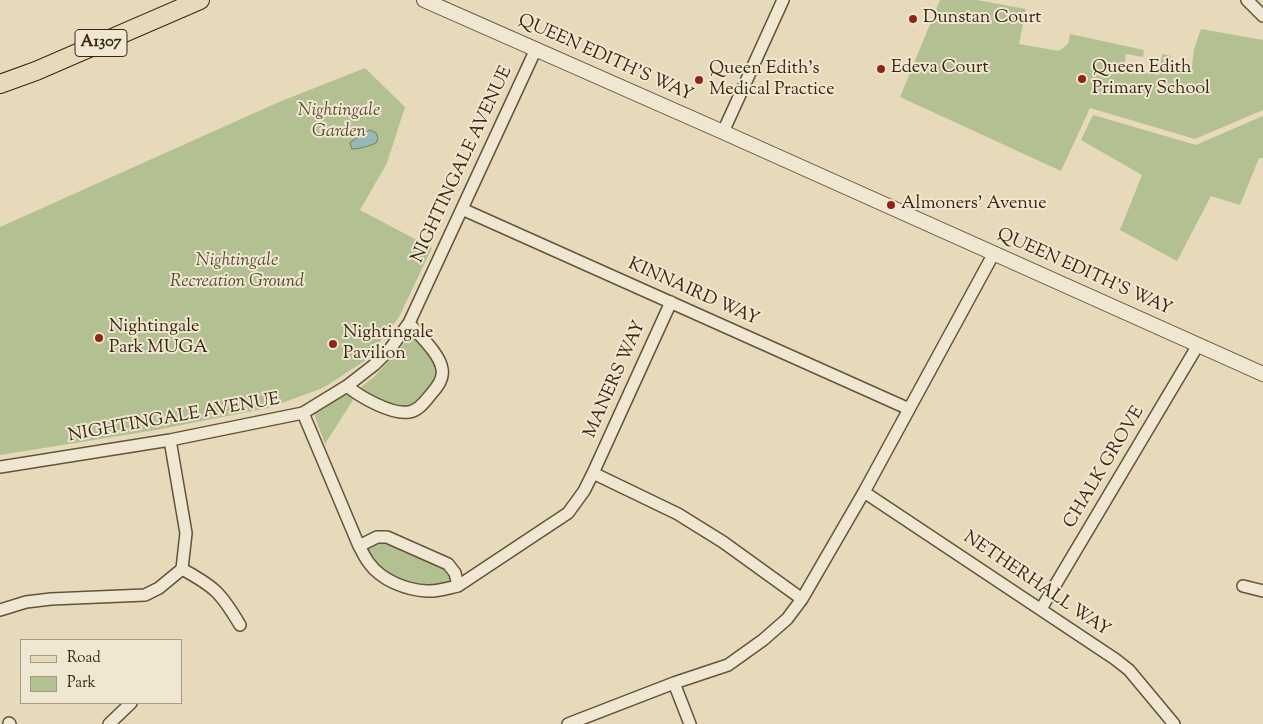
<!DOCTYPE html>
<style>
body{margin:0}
#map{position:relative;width:1263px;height:724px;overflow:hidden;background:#e6daba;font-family:"Sorts Mill Goudy",serif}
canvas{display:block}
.legend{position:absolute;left:20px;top:639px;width:162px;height:65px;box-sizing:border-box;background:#efe7d2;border:1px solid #a79984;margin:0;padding:6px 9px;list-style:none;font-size:15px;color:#3a250e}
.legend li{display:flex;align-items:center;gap:10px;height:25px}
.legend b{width:25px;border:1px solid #a79984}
</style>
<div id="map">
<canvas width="1263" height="724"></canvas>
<ul class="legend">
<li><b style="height:6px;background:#e6daba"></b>Road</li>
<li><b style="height:14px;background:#b3c091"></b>Park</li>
</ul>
</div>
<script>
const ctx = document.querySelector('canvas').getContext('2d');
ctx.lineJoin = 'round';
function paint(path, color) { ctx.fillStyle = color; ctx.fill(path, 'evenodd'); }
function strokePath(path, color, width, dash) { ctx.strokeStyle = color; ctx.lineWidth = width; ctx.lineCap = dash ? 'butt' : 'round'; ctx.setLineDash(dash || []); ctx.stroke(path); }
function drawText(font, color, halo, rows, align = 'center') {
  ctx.font = font + ' "Sorts Mill Goudy",serif'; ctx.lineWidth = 4; ctx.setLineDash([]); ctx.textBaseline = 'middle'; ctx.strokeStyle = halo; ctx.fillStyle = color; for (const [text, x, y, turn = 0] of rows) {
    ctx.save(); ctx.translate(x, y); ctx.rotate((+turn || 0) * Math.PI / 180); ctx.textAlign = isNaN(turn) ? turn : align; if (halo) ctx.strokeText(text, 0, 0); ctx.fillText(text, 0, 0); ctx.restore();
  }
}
paint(new Path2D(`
 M940,0H977L1026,9L1019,44L1059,51L1068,44L1070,34L1144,50L1143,57L1126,54L1124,69L1159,75L1162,54L1171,56L1169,70L1191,74L1194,49L1201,29L1263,40V110L1195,139L1090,108L1061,171L900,97Z
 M365,68L405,107L387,163L360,210L432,248L399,317L366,360L323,388L268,408L156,430L0,455V227L279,102Z
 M1093,115L1196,145L1263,116V158H1259L1240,205L1211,196L1177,261L1120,230L1142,175L1081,140Z
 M410,337L414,338L437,366L439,380L410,411L362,395L361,387L374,377Z
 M343,395H350L353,400L325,444L313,411L326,406Z
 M378,540H387L445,567L451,574V584L447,587L402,584L371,562L367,550L369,546Z`), '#b3c091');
const water = new Path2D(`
 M370,130L376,133L378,138L376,143C370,146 359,149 352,149L350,143Z`);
paint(water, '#96bab3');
strokePath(water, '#717e71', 1);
const minor = new Path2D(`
 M1247,0L1263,16
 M723,132L783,0
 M462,209L909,409
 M347,386C360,397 392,415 409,412C419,411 426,400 432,393C438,386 444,378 442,369C440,354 419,335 409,323
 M303,413L359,546C362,551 365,558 369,563C381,580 406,590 427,591C437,592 448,588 458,586L568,513L584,491L593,473L671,302
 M0,467L170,440L303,413L347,386L374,365L390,349L409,323L536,49
 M593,473L678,514L723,542L802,599
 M864,492L1115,659L1129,670L1174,724
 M359,546L377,537H387L448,564L455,573L458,586
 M182,569C215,587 221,593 240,625
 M1243,586L1263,591
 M1041,609L1198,345
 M0,610L26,602L51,599L145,595L159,588L182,569L186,533L170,440
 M674,683L690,724
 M9,723L10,724
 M109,724L131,703
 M568,724L674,683L728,665L763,640L787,619L802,599L864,492L994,253`);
const tertiary = new Path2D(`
 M424,0L723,132L1263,374`);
const primary = new Path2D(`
 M0,84L36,71L200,0`);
strokePath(minor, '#655239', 14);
strokePath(tertiary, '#655239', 16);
strokePath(primary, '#3a250e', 20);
strokePath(minor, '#efe7d2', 11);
strokePath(tertiary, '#efe7d2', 14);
strokePath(primary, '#e6daba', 18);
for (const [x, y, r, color] of [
 [913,19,5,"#8f2418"],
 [881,69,5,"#8f2418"],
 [1082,79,5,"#8f2418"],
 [699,80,5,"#8f2418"],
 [891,205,5,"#8f2418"],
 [99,338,5,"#8f2418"],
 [333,344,5,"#8f2418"]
]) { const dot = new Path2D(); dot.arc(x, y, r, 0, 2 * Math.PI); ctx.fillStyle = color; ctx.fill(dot); strokePath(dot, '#efe7d2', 2); }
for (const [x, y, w] of [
 [101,43,52]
]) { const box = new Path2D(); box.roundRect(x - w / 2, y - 13.5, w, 27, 4); ctx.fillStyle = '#efe7d2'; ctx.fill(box); strokePath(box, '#3a250e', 1); }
drawText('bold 16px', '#3a250e', null, [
 ["A1307",101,43]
]);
drawText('18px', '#3a250e', '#efe7d2', [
 ["Dunstan Court",923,19],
 ["Edeva Court",891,69],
 ["Queen Edith",1092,69],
 ["Primary School",1092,90],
 ["Queen Edith's",709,70],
 ["Medical Practice",709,91],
 ["Almoners' Avenue",901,205],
 ["Nightingale",109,328],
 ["Park MUGA",109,349],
 ["Nightingale",343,334],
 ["Pavilion",343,355]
], 'left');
drawText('18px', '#3a250e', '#efe7d2', [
 ["QUEEN EDITH'S WAY",605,59,24],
 ["NIGHTINGALE AVENUE",463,165,-65],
 ["QUEEN EDITH'S WAY",1084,273,24],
 ["KINNAIRD WAY",693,293,24],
 ["MANERS WAY",616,380,-66],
 ["NIGHTINGALE AVENUE",174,419,-10],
 ["CHALK GROVE",1105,468,-59],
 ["NETHERHALL WAY",1036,585,34]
]);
drawText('italic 18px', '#584c2f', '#efe7d2', [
 ["Nightingale",339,112],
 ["Garden",339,133],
 ["Nightingale",237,262],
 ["Recreation Ground",237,283]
]);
</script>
